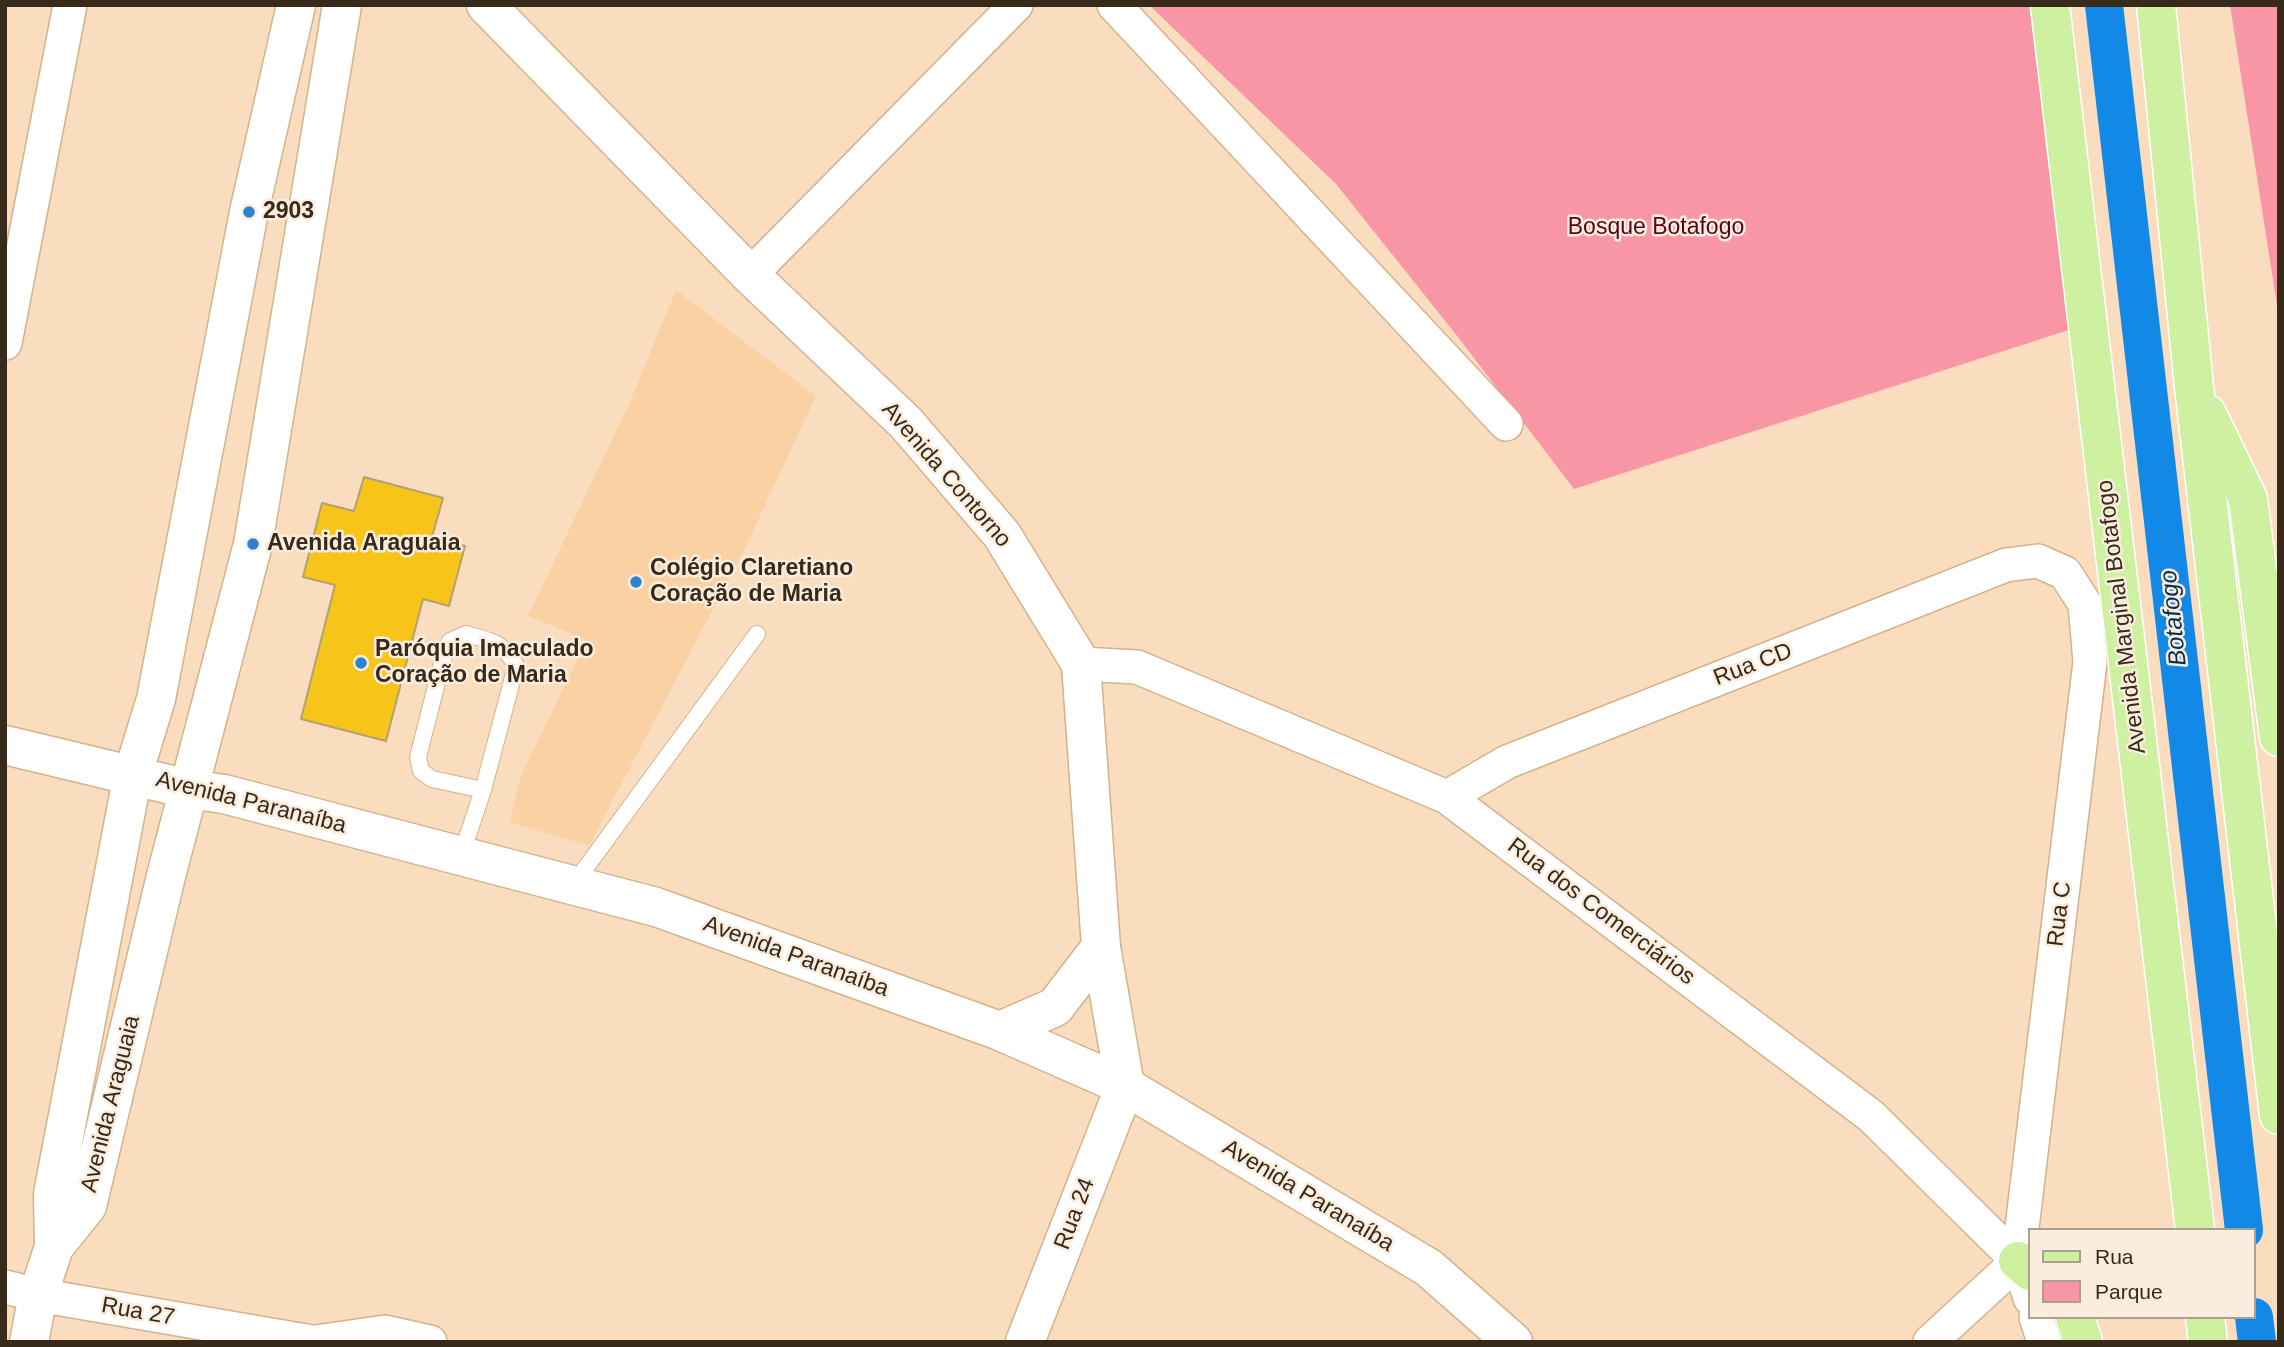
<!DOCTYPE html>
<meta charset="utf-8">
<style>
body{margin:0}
#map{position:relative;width:2284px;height:1347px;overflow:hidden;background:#faddbe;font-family:Arial,sans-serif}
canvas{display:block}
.frame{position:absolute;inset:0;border:7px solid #372a1a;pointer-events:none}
.legend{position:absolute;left:2028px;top:1228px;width:228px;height:91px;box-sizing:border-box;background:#fbeddd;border:2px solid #ad9f8f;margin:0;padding:9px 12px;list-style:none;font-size:21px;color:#372a1a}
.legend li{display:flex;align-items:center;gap:14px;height:35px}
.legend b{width:35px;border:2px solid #ad9f8f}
</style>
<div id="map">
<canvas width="2284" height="1347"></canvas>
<div class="frame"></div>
<ul class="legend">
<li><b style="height:9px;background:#cdf1a1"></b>Rua</li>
<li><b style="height:19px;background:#f896a6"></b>Parque</li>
</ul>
</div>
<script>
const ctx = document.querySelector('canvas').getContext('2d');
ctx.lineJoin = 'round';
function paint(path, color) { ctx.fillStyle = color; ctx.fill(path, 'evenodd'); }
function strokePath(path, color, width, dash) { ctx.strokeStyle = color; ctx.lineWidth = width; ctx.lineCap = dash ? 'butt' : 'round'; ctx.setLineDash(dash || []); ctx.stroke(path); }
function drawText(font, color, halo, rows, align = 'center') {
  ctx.font = font + ' Arial,sans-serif'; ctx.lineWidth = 5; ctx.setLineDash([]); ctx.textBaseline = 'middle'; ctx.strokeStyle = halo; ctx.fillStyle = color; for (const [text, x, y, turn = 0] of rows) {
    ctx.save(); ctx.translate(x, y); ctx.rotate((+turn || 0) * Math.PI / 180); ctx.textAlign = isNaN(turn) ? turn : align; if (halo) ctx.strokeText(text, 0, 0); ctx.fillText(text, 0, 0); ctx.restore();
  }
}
paint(new Path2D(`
 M676,290L816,396L745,548L589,846L510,822L521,776L587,640L528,616L630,402Z`), '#fad1a3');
paint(new Path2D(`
 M1149,5H2029L2072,329L1574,489L1458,337L1336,184Z
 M2230,5H2279V318Z`), '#f896a6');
strokePath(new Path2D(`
 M2104,5L2244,1230
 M2254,1317L2257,1342`), '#1289e6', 38);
const building = new Path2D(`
 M364,477L443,498L432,537L465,546L449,606L423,599L386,741L301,719L335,585L303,577L322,503L354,511Z`);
paint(building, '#f7c51a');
strokePath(building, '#b2a173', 2);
const service = new Path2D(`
 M461,856L483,790L516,666C504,642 490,641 466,634L450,641L444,655L418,757L421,771L432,779L483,790
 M573,885L757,634`);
const minor = new Path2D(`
 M1114,5L1506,424
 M750,275L1016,5
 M5,343L70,5
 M1081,664L1137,667L1447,797L1871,1116L2018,1261L2030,1298
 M1447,797L1507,762L2006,565L2038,561L2065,573L2085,604L2090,662L2018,1261
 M5,1287L38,1295L312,1342
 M2036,1317L2044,1342
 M316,1342L385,1332L430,1342
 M1930,1342L2018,1261`);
const tertiary = new Path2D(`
 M486,5L750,275L906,423L1002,535L1081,664L1101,947L1125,1086L1025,1342`);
const secondary = new Path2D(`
 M5,745L188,789L224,794L656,907L1000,1031L1125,1086L1429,1268L1513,1342
 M1000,1031L1055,1007L1101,947
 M54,1247L53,1194L133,774L156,699L249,212L296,5
 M29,1342L38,1295L54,1247L87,1206L166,876L253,544L342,5`);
const primary = new Path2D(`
 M2050,5L2195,1230
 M2156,5L2194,387L2279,1115
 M2207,414L2248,499L2279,737
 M2018,1261L2030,1271
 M2075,1317L2083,1342
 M2205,1317L2208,1342`);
strokePath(service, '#d4b28b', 18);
strokePath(minor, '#d4b28b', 36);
strokePath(tertiary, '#d4b28b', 41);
strokePath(secondary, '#d4b28b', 41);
strokePath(primary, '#fff', 41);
strokePath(service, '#fff', 16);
strokePath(minor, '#fff', 33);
strokePath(tertiary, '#fff', 38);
strokePath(secondary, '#fff', 38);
strokePath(primary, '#cdf1a1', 38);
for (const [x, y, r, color] of [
 [249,212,7,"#2c83d1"],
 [253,544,7,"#2c83d1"],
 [636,582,7,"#2c83d1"],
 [361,663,7,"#2c83d1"]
]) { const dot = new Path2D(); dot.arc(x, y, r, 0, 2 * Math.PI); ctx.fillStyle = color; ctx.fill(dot); strokePath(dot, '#fbeddd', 2.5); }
drawText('bold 23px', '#372a1a', '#fbeddd', [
 ["2903",263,212],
 ["Avenida Araguaia",267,544],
 ["Colégio Claretiano",650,569],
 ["Coração de Maria",650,595],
 ["Paróquia Imaculado",375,650],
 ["Coração de Maria",375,676]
], 'left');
drawText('23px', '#5a0120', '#fbeddd', [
 ["Bosque Botafogo",1656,228]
]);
drawText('23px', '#372a1a', '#fbeddd', [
 ["Avenida Contorno",946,475,49],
 ["Avenida Marginal Botafogo",2122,617,-97],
 ["Rua CD",1753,665,-21],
 ["Avenida Paranaíba",251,803,14],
 ["Rua dos Comerciários",1601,912,37],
 ["Rua C",2060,914,-83],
 ["Avenida Paranaíba",796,957,20],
 ["Avenida Araguaia",111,1104,-76],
 ["Avenida Paranaíba",1308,1196,31],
 ["Rua 24",1075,1214,-69],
 ["Rua 27",138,1312,10]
]);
drawText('italic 24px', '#032e52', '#fbeddd', [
 ["Botafogo",2174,618,-96]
]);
</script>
